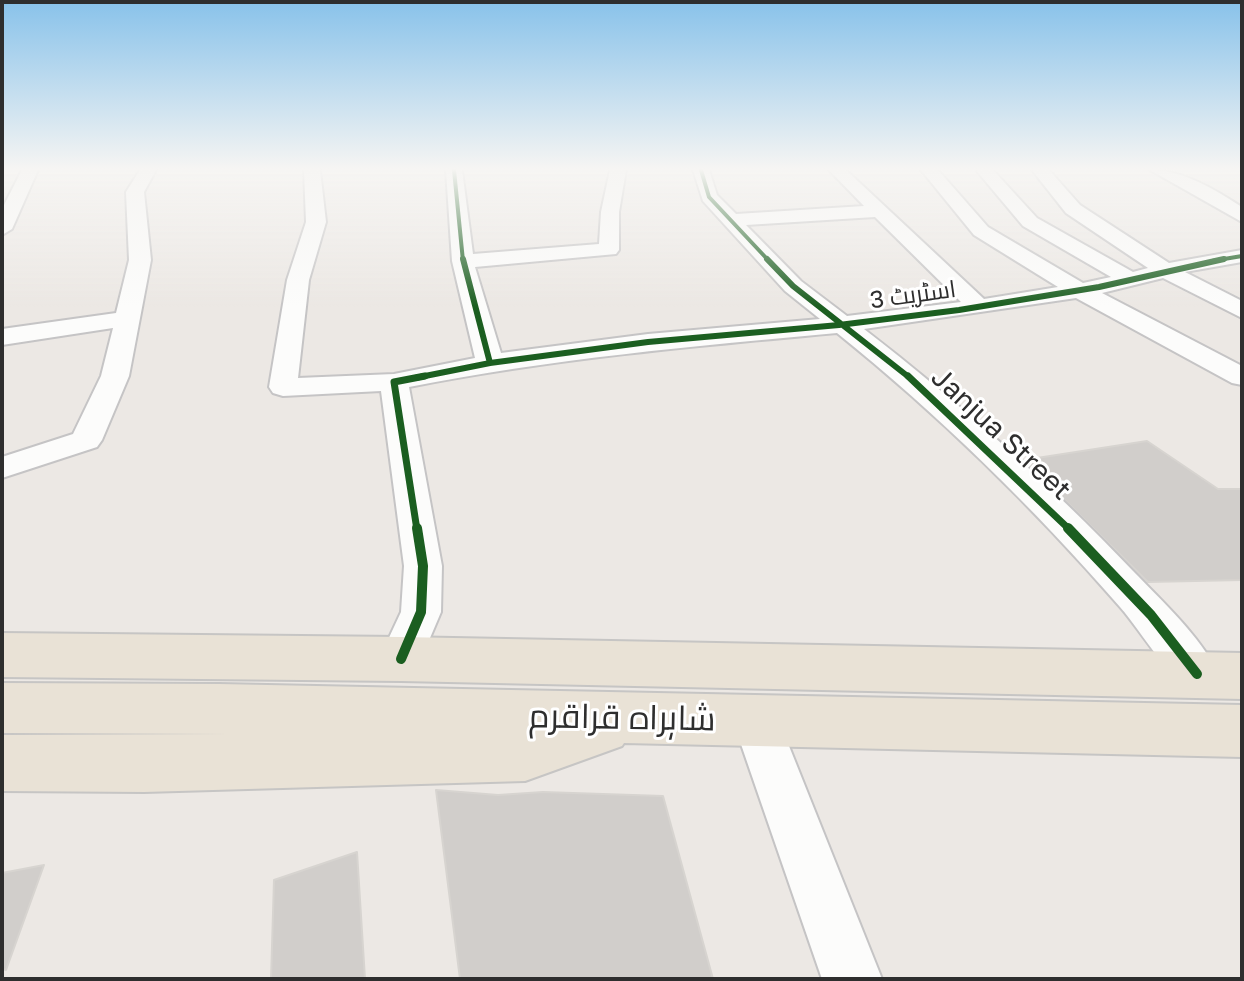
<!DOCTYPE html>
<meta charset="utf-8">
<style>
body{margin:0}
#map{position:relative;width:1244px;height:981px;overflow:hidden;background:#ece8e4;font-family:"Golos Text",sans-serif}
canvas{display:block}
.frame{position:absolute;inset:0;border:4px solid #2e2e2e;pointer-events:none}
</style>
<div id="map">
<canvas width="1244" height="981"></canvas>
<div class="frame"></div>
</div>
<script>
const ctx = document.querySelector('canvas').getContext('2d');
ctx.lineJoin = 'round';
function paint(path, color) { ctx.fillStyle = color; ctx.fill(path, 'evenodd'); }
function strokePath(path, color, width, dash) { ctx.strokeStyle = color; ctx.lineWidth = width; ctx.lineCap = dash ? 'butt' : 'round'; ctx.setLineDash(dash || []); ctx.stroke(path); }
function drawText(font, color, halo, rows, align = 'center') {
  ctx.font = font + ' "Golos Text",Cairo,sans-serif'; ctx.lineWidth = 6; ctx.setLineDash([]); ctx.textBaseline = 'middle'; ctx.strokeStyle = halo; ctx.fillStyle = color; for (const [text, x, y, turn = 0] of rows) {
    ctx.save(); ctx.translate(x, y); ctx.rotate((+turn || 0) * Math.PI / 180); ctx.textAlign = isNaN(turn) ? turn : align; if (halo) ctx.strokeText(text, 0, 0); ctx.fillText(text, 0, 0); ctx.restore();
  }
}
const building = new Path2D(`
 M1147,441L1218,489H1242V580L1148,582L1024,460Z
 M436,790L498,795L543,792L663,796L713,979H460Z
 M357,852L365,979H271L274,880Z
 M44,865L6,970L2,969V873Z`);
paint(building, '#d1cecb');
strokePath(building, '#d7d4d0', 2);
const minor = new Path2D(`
 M22,170H38L12,229L2,235V209Z
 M140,170H156L144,192L151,260L129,376L102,440L97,447L2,478V457L73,434L101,376L113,328L2,345V329L116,313L129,260L126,192Z
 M304,170H320L326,222L309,280L298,378L394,374L475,358L452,261L446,170H462L473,254L599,244L601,212L610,170H626L619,212V250L616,254L475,267L501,353L648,334L820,319L785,291L703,201L693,170H709L717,195L736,214L864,206L829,170H846L984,299L1058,287L974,235L921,170H938L988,227L1083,283L1111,277L1023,226L976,170H993L1037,218L1133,272L1148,268L1066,213L1032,170H1049L1080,205L1169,263L1242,250V262L1185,272L1242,301V318L1163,278L1102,293L1242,366V385L1232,383L1076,298L864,329C959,402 1050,484 1133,571C1163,602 1199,635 1219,674L1213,686C1202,690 1194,693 1184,687C1173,681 1133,621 1120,607C1034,508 939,415 837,333C693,346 551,359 409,387L442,566L441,612L416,671L401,676L386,671L379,659L401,612L404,566L381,391L283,396L273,393L269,387L287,280L306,222ZM875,217L961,302L847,316L801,281L746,225Z
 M1150,170C1181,169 1216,190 1242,207V222Z
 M756,701L772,707L779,721L882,979H822L733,721L740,707Z`);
const trunk = new Path2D(`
 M2,633L401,637L1242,653V699L401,681L2,677Z
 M2,683L219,684L1242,705V757L624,743L622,746L525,781L144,792L2,791V735L228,734L2,733Z`);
strokePath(minor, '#c5c4c5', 4);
strokePath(trunk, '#c6c5c4', 4);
paint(minor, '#fcfcfb');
paint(trunk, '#e9e2d6');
strokePath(new Path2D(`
 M454,170L463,261
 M701,170L709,197L769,261
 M1212,261L1242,256`), '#1b5e20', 4);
strokePath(new Path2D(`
 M767,259L793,286L910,378
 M490,363L648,342L839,325L959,310L1099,287L1224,259
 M415,378L490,363L463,259`), '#1b5e20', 6);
strokePath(new Path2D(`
 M908,376L1070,530
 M417,530L394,382L425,376`), '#1b5e20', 7);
strokePath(new Path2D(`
 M1068,528L1151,615L1197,674
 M401,659L421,612L423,566L417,528`), '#1b5e20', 10);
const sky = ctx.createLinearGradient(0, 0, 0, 307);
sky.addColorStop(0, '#88c2ea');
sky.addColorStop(0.55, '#f6f5f3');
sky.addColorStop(1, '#f6f5f300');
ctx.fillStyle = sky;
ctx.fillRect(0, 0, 1244, 307);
drawText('24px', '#2e2e2e', '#fff', [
 ["اسٹریٹ 3",913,295,-8]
]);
drawText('28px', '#2e2e2e', '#fff', [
 ["Janjua Street",1001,434,43]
]);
drawText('34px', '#2e2e2e', '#fff', [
 ["شاہراہ قراقرم",622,718,1]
]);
</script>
